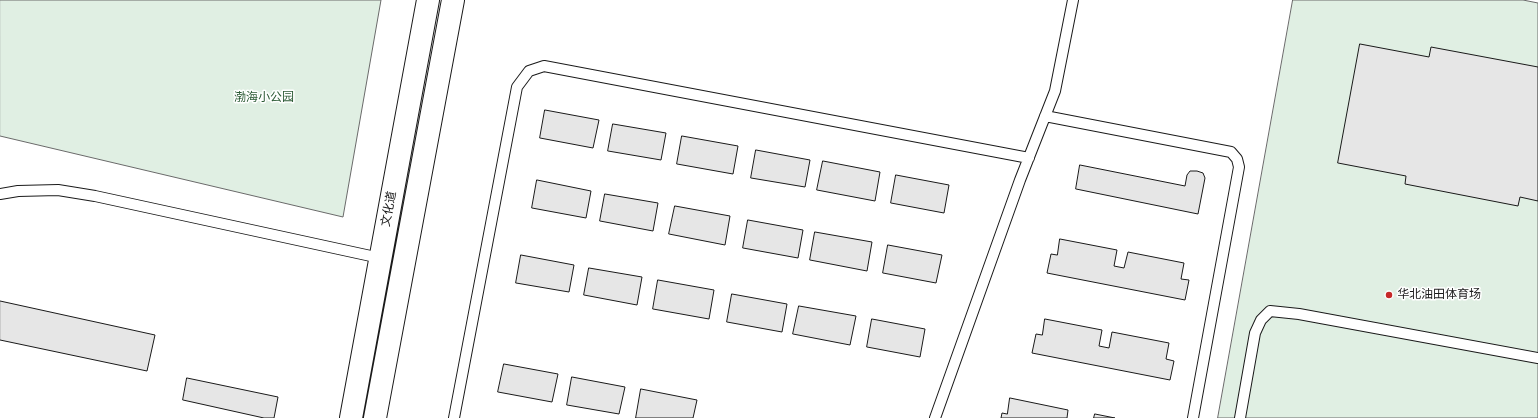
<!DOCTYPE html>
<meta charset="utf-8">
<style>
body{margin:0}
canvas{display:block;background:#fff}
</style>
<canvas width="1538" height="418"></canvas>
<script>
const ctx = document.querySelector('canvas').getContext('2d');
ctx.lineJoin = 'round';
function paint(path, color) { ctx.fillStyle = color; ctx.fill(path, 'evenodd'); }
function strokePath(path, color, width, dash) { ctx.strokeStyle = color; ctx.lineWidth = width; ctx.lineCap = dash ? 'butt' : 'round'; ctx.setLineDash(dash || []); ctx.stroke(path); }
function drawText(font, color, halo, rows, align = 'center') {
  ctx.font = font + ' "Noto Sans","Noto Sans SC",sans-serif'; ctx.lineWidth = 3; ctx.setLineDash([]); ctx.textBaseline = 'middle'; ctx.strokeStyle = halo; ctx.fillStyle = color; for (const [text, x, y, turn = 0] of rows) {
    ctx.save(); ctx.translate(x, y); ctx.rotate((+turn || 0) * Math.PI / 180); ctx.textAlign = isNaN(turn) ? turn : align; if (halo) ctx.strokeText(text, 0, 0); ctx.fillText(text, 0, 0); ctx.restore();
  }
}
const green = new Path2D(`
 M0,0H381L343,217L0,136Z
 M1293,0H1523L1538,3V418H1218Z`);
paint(green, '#e0efe3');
strokePath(green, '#6a6a6a', 1);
const building = new Path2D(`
 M1360,44L1429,57L1431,47L1538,67V201L1520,197L1518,206L1405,184L1406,176L1338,163Z
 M545,110L599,120L593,148L540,138Z
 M613,124L666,133L661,160L608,151Z
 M682,136L738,146L733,174L677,164Z
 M756,150L810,160L805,187L751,178Z
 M823,161L880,172L875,201L817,190Z
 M1080,165L1185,186L1187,175L1190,171H1197L1203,173L1205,178L1198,214L1076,189Z
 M896,175L949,185L944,213L891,203Z
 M537,180L591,191L586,218L532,208Z
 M605,194L658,203L653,231L600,221Z
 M675,206L730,216L725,245L669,234Z
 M748,220L803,230L798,258L743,248Z
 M815,232L872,242L867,271L810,260Z
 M1060,239L1117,250L1114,266L1124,268L1128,252L1184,263L1181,279L1189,280L1185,300L1047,273L1051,254L1057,255Z
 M888,245L942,255L936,283L883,273Z
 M521,255L574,265L569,292L516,283Z
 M589,268L642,277L637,305L584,295Z
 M658,280L714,290L709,319L653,309Z
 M732,294L787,304L782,332L727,322Z
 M0,301L155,335L147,371L0,340Z
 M799,306L856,316L850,345L793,334Z
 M872,319L925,329L920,357L867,347Z
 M1045,319L1102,330L1099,346L1109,348L1112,332L1169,343L1166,359L1174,361L1170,380L1032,353L1036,334L1042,335Z
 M504,364L558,374L552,402L498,392Z
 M572,377L625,387L619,414L567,405Z
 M187,378L278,397L274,418H264L183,400Z
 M641,389L697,400L693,418H636Z
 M1010,398L1068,410L1067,418H1001L1002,413L1007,414Z
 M1095,414L1115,418H1094Z`);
paint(building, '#e6e6e6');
strokePath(building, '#1a1a1a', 1);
const lane = new Path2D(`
 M1045,116L1231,152L1237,159L1239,167L1193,418
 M0,194L18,191L58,190L95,196L380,258
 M454,418L517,87L529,71L544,66L1029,158
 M935,418L1020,180L1055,91L1073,0
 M1240,418L1255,333L1261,320L1270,311L1299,314L1538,358`);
const secondary = new Path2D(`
 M351,418L428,0
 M375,418L453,0`);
strokePath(lane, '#1a1a1a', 12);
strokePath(secondary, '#1a1a1a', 24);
strokePath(lane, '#fff', 10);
strokePath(secondary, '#fff', 22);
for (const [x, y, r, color] of [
 [1389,295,4,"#c62828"]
]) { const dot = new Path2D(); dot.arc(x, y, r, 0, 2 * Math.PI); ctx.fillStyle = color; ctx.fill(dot); strokePath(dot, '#fff', 1.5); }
drawText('12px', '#2b5a34', '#fff', [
 ["渤海小公园",264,98]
]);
drawText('12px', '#1a1a1a', '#fff', [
 ["文化道",389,209,-79]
]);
drawText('12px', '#1a1a1a', '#fff', [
 ["华北油田体育场",1397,295]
], 'left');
</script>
